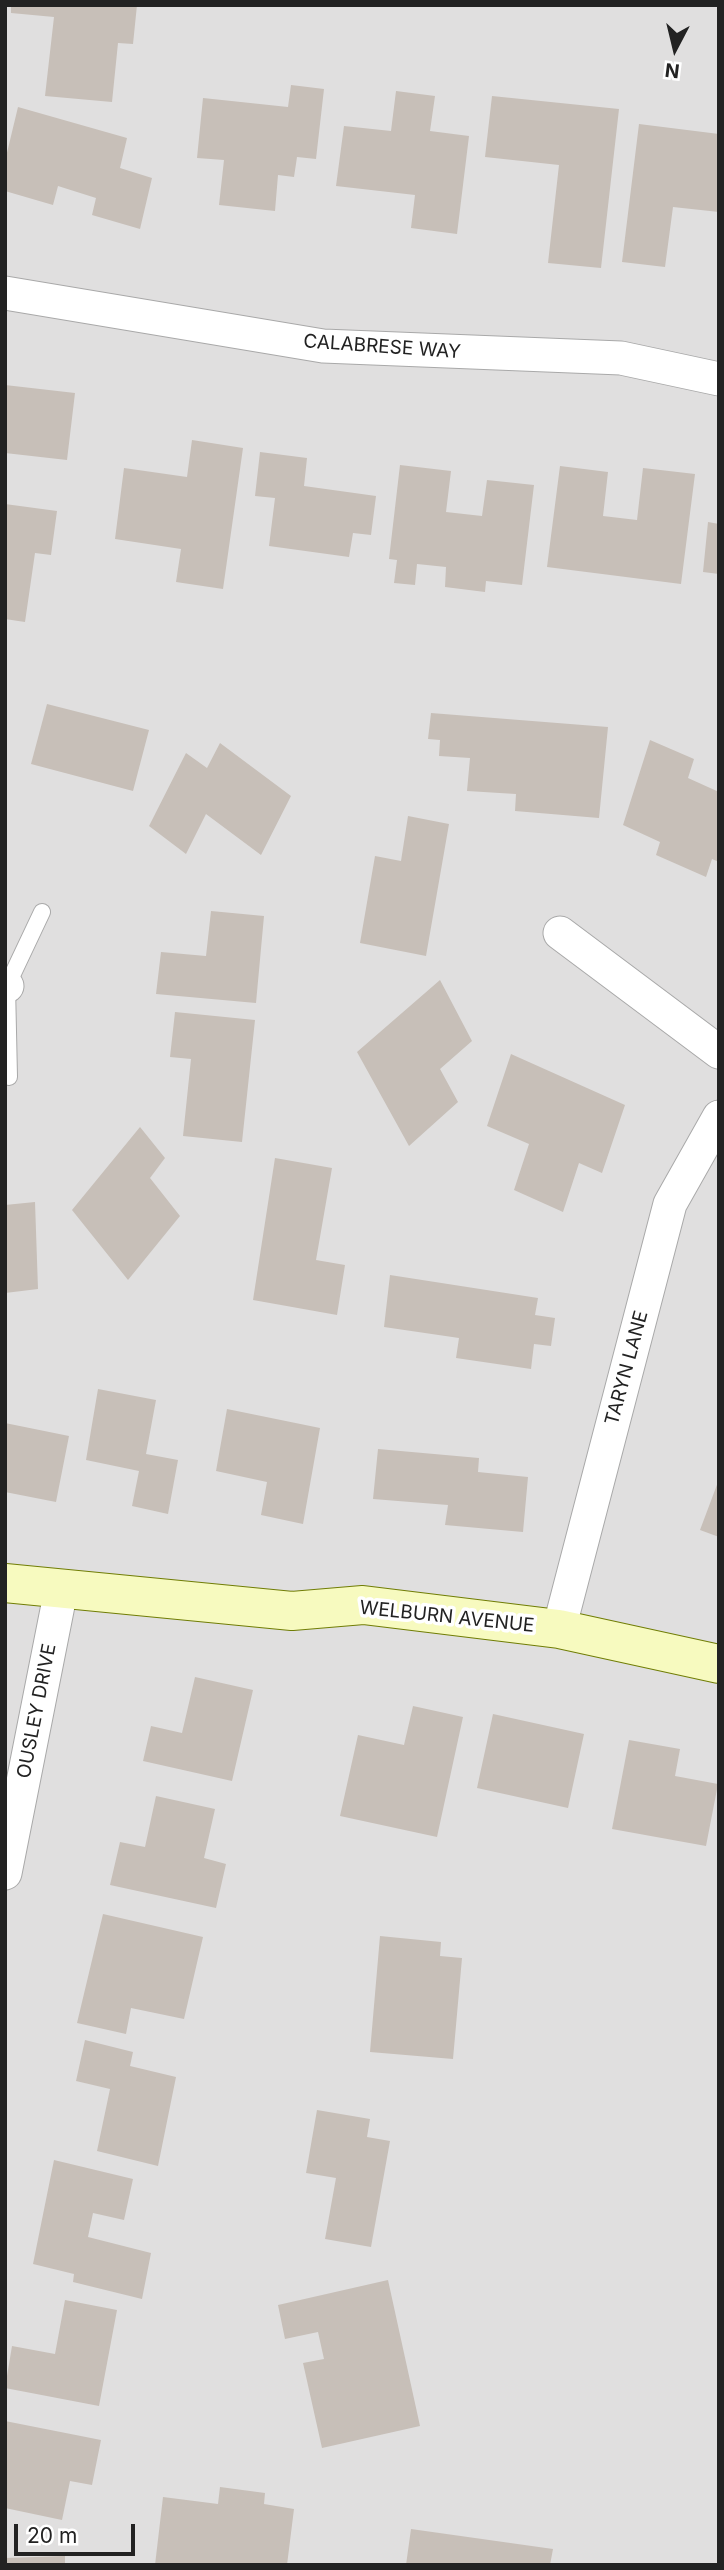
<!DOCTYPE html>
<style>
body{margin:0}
#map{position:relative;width:724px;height:2570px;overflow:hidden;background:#f2efe9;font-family:Inter,sans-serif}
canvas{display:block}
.frame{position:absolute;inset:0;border:7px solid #222;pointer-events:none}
.north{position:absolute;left:640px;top:14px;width:70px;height:70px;-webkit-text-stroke:5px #fff;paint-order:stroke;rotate:187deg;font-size:19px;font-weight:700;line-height:28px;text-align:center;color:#222}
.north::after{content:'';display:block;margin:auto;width:24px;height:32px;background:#222;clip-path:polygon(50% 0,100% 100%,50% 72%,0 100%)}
.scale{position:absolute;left:14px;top:2524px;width:121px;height:32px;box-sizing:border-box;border:4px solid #222;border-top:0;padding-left:9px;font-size:21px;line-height:24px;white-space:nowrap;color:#222;-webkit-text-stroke:5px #fff;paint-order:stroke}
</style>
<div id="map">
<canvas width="724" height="2570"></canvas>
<div class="frame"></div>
<div class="north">N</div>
<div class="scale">20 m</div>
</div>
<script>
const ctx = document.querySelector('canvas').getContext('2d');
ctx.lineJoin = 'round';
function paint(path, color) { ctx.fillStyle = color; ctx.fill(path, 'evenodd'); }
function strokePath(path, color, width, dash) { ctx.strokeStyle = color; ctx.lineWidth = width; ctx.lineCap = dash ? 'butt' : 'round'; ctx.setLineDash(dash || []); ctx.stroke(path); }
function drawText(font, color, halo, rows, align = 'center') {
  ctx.font = font + ' Inter,sans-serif'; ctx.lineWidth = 7; ctx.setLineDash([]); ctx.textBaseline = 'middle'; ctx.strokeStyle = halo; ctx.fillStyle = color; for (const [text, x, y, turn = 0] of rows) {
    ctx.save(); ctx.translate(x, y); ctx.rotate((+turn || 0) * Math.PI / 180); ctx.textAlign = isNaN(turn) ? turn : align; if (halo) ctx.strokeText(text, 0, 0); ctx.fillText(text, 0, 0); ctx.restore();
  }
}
paint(new Path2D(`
 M5,5H719V2565H5Z`), '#e0dfdf');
paint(new Path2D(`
 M11,5H137L133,44L118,43L112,102L45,96L54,17L11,13Z
 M291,85L324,89L316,159L297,157L294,177L278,175L275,211L219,205L224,160L197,158L203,98L288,107Z
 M396,91L435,96L430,131L469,136L457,234L411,228L415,195L336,186L344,126L391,131Z
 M492,96L619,109L601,268L548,263L559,165L485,157Z
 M18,107L127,138L120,168L152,178L140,229L92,215L96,198L58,186L53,205L5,191V161Z
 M639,124L719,134V212L673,207L665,267L622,262Z
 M5,385L75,393L67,460L5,453Z
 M192,440L243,448L223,589L176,582L181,549L115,539L124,468L187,477Z
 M260,452L307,458L304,486L376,496L371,535L353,533L349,557L269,546L275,498L255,496Z
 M400,465L451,471L446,512L482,516L487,480L534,485L522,585L486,581L485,592L445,587L446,567L417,564L415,585L394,583L397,560L389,559Z
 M560,466L608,472L603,516L637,520L643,468L695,474L681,584L547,567Z
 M5,504L57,511L51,555L35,553L25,622L5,619Z
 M708,522L719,524V574L703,572Z
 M47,704L149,730L133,791L31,764Z
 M431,713L608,727L599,818L515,811L516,794L467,791L470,758L439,756L440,740L428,739Z
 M650,740L694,759L688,778L719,792V862L712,859L706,877L656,855L660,842L623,825Z
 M220,743L291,796L261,855L206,814L186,854L149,826L186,753L207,768Z
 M408,816L449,824L426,956L360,943L375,856L401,861Z
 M211,911L264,916L256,1003L156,994L161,952L206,956Z
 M440,980L472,1041L440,1069L458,1102L409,1146L357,1052Z
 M175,1012L255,1020L242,1142L183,1136L191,1059L170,1057Z
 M511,1054L625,1105L602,1173L579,1163L563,1212L514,1190L529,1144L487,1126Z
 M140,1127L165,1158L150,1178L180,1216L128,1280L72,1210Z
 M275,1158L332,1168L316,1260L345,1265L337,1315L253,1300Z
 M35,1202L38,1289L5,1293V1205Z
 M390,1275L538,1298L535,1315L555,1318L551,1346L534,1344L531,1369L456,1358L459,1338L384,1327Z
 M98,1389L156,1400L146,1454L178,1460L168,1514L132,1506L139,1471L86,1460Z
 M227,1409L320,1428L303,1524L261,1515L267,1482L216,1471Z
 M5,1423L69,1436L56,1502L5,1492Z
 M378,1449L479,1458L478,1472L528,1477L523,1532L445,1525L448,1505L373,1499Z
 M718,1482H719V1537L700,1530Z
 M195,1677L253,1690L232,1781L143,1761L151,1726L182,1733Z
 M413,1706L463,1717L437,1837L340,1816L358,1735L404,1745Z
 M493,1714L584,1734L568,1808L477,1788Z
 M629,1740L680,1749L675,1776L718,1784L706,1846L612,1829Z
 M156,1796L215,1809L204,1858L226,1864L216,1908L110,1885L120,1842L145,1847Z
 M103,1914L203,1937L184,2019L131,2008L126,2034L77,2023Z
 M380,1936L441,1942L440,1956L462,1958L453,2059L370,2052Z
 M85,2040L133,2052L130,2066L176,2077L158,2166L97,2151L110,2089L76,2081Z
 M317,2110L370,2119L367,2137L390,2141L371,2247L325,2239L336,2178L306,2173Z
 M54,2160L133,2179L124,2220L93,2213L88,2237L151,2253L142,2299L73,2282L74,2274L33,2264Z
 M388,2280L420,2426L322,2448L303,2363L324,2359L318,2332L285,2339L278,2305Z
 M65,2300L117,2310L99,2406L5,2388L12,2346L55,2354Z
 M5,2421L101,2440L92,2485L70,2481L62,2520L5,2508Z
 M220,2487L265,2493L264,2504L294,2509L287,2565H155L163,2497L218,2504Z
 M411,2529L553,2549L550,2565H406Z
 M65,2556V2565H5V2558Z`), '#c7bfb8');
const lane = new Path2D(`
 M9,1077L7,986L42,912`);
const street = new Path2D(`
 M5,293L323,346L621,358L719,379
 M560,933L719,1052
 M5,985L7,986
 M559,1629L670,1204L719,1117
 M5,1873L61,1590`);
const secondary = new Path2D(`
 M5,1583L292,1611L363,1605L559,1629L719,1664`);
strokePath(lane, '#a9a9a9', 18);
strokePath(street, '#a9a9a9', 35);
strokePath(secondary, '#707d05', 40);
strokePath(lane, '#fff', 16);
strokePath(street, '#fff', 33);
strokePath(secondary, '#f7fabf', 38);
drawText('19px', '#222', '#fff', [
 ["CALABRESE WAY",382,347,4],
 ["TARYN LANE",627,1368,-75],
 ["WELBURN AVENUE",447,1617,6],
 ["OUSLEY DRIVE",37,1711,-79]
]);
</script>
